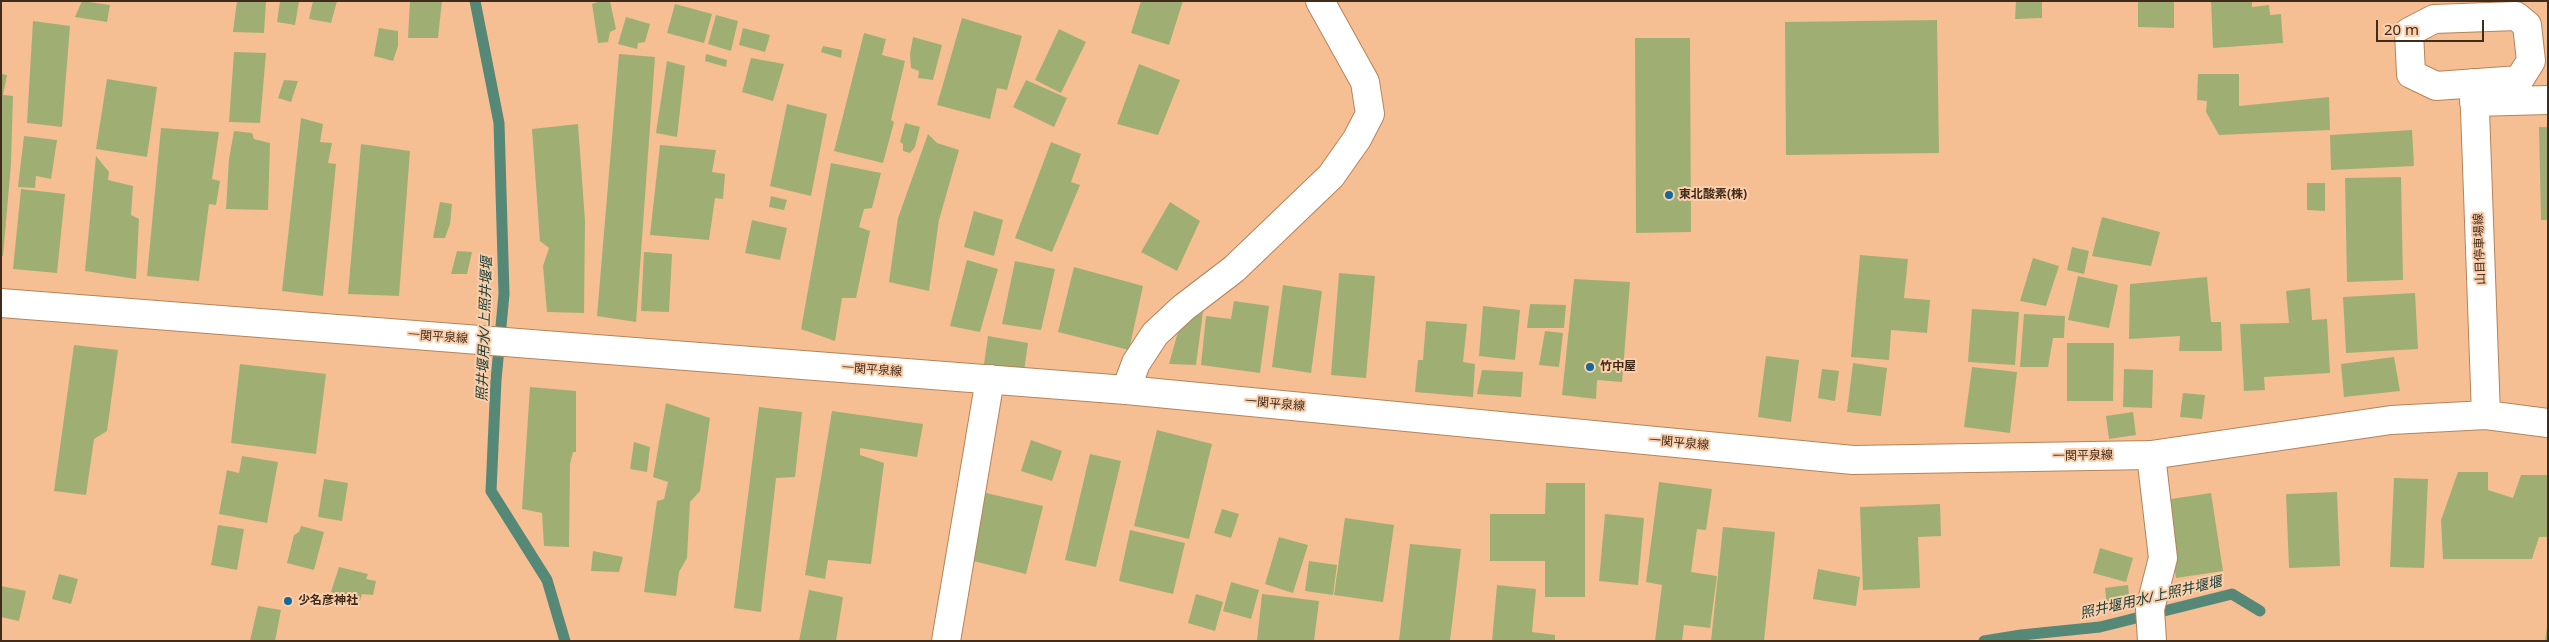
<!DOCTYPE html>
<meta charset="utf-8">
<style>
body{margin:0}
#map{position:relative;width:2549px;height:642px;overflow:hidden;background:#f6bf93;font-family:"Noto Sans",sans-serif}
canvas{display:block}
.frame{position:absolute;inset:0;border:2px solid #412b1a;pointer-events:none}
.scale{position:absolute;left:2376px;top:20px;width:108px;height:22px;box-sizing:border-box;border:2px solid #412b1a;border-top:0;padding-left:6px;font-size:15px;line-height:18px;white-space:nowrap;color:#412b1a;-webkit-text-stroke:4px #fbcfac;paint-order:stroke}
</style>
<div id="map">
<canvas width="2549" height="642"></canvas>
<div class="frame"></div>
<div class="scale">20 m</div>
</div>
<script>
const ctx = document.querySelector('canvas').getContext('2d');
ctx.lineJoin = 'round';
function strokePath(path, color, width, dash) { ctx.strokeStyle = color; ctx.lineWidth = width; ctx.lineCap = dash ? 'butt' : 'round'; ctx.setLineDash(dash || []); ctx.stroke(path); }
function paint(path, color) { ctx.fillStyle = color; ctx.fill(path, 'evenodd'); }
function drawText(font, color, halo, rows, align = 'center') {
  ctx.font = font + ' "Noto Sans","Noto Sans JP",sans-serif'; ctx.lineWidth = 4; ctx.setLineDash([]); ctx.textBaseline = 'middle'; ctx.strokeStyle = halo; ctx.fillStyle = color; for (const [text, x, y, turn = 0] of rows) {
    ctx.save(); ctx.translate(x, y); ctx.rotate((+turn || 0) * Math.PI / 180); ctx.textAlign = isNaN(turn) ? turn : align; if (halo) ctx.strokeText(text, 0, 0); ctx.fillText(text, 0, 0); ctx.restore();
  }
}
strokePath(new Path2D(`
 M475,1L499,123L504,294L496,380L491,491L547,580L565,641
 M1984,641L2021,635L2100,627L2232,594L2260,611`), '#568878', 11);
paint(new Path2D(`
 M82,1L110,5L107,22L75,17Z
 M237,1H266L264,33L233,32Z
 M280,1H299L295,25L277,22Z
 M313,1H337L331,23L309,19Z
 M410,1H442L438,38H408Z
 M601,1H610L616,29L610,32L608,42L598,43L592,4Z
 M1141,1H1183L1169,45L1131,33Z
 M2016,1H2042V18L2015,19Z
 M2138,1H2174V28L2138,27Z
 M2211,1H2252V7L2269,5L2270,15L2281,14L2283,43L2213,48Z
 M675,4L712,14L704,43L667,33Z
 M716,15L738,21L731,51L708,44Z
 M626,17L650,24L645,42L638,43L637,49L618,44Z
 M962,18L1022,36L1007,90L997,88L990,119L937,105Z
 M1937,20L1939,153L1786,155L1785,22Z
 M33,21L70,26L62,127L27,123Z
 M379,28L398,31V46L393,61L374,56Z
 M743,28L770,35L765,52L739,45Z
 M1059,29L1086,42L1061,93L1035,80Z
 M864,33L886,39L882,55L905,61L891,120L894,122L883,163L834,151Z
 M913,37L942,45L933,80L918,78L919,71L911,68L910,54Z
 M1635,38H1690L1691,232L1636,233Z
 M823,46L842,50L841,58L821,52Z
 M234,52L266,53L260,123L229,122Z
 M619,54L655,57L636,322L597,316Z
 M706,54L727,60L726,67L705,61Z
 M751,58L784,64L773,101L742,92Z
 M667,61L685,66L677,137L656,133Z
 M1139,64L1180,80L1158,135L1117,124Z
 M1,74L7,75L3,95L13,96L11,164L3,256H1Z
 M2198,74H2239V106L2329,97L2330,130L2219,135L2206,112L2207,101L2197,100Z
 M107,79L157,87L147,157L96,149Z
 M284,80L298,81L291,102L278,98Z
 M1026,80L1067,98L1054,127L1013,107Z
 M787,104L827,114L811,196L770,186Z
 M301,118L323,124L320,142L332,143L328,163L336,164L323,296L282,291Z
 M905,123L920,127L915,147L910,153L903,151V144L900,142Z
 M578,124L585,221L584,313L547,312L543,266L549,248L540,241L532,129Z
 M2539,127H2548V220H2541Z
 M161,128L219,132L212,179L220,181L216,205L209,204L199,281L147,276Z
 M2412,130L2414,166L2331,170L2330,135Z
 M234,131L252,133L254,139L270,143L268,210L226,209L229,159Z
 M928,134L937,143L959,150L939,220L929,291L889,282L898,218Z
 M24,136L57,140L51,179L36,176L35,188L18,187Z
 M1051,142L1081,154L1071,182L1080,185L1052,252L1015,238Z
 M361,144L410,151L399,296L348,294Z
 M660,145L716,150L712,172L725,174L723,199L715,198L709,240L650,235Z
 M96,156L109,172L108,180L133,186L131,215L139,219L136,279L85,271Z
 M831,163L881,173L872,208L864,209L859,227L870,231L856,298H842L835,341L801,329Z
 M2401,177L2403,280L2347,282L2345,178Z
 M2307,183H2325V211L2307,210Z
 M21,189L65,194L57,273L13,269Z
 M771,196L787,200L784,210L769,207Z
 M440,202L452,204L450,224L445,238H433Z
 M1170,202L1200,221L1177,271L1141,252Z
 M974,211L1003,220L994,256L964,247Z
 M2102,217L2160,232L2151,266L2092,256Z
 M752,220L787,228L780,260L745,253Z
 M2072,247L2089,251L2084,274L2067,270Z
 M457,251L472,252L467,274H451Z
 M644,252L672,254L669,312L641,311Z
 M1860,255L1908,259L1904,298L1930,300L1927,333L1891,330L1889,360L1851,357Z
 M2033,258L2059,266L2046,306L2020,301Z
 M967,260L998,269L980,332L950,326Z
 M1015,261L1055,269L1041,330L1002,324Z
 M1074,267L1143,286L1129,350L1058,332Z
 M1339,273L1375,276L1366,378L1331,375Z
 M2078,276L2118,285L2109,328L2068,320Z
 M2207,277L2211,322H2221L2222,351H2179L2180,336L2129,339L2130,284Z
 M1574,279L1630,282L1622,382L1597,380L1596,399L1562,395Z
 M1283,285L1322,291L1311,373L1272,367Z
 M2310,288L2312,320L2327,319L2330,373L2264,377L2265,390L2244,391L2240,324L2289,323L2286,291Z
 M2415,293L2418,349L2346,353L2343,297Z
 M1234,301L1269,306L1260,373L1201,365L1206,316L1231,319Z
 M1530,304L1566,305L1564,328H1527Z
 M1483,306L1520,310L1515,360L1479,356Z
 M1972,309L2019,312L2015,365L1968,362Z
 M1203,312L1196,365L1169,364L1179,328Z
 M2024,314L2065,316L2064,338H2053L2048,367H2020Z
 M1426,321L1467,324L1463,362L1475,364L1473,397L1415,392L1418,360H1423Z
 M1545,331L1563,333L1559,367L1539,365Z
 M988,336L1028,343L1024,371L984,364Z
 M2067,343H2114L2113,401H2067Z
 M74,345L118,350L107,431L94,439L86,495L54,491Z
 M1766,356L1799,360L1791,422L1758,417Z
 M2394,357L2400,391L2344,397L2341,364Z
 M1853,363L1887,368L1881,416L1847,412Z
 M240,364L326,374L316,454L231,443Z
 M1972,367L2017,372L2010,433L1964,427Z
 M1822,369L1839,371L1835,401L1818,398Z
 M2124,369L2153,370L2152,408L2123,407Z
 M1482,370L1523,372L1521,397L1477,394Z
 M530,387L576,391V452H573L570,464L569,547L544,546L542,513L522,509Z
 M2183,393L2205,395L2202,419L2180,417Z
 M666,403L710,418L700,491L690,502L687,558L679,572L676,596L644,592L657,501L664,499L668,482L653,477Z
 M759,407L802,412L795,477L776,478L761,612L734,608Z
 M832,411L923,424L917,457L860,448V455L884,463L871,564L828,560L825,579L805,575Z
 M2133,412L2136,435L2109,439L2106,416Z
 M1157,430L1212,444L1189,539L1134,526Z
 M1031,440L1062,451L1052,481L1021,471Z
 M634,442L650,447L647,472L630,469Z
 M1090,454L1121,461L1096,567L1065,560Z
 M242,456L278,462L267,523L219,514L227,470L239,473Z
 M2458,472H2488V490L2513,498L2521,475H2548V537H2539L2532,559H2443L2441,520Z
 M2394,478L2428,479L2424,568L2390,567Z
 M324,479L348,483L342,521L318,517Z
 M1659,482L1712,489L1706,530L1697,529L1691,572L1717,576L1710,628L1684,625L1682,641H1655L1662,585L1646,582Z
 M1546,483H1585V597H1545V561H1490V514H1545Z
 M2337,492L2340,566L2289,568L2286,494Z
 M986,493L1043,506L1026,574L969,560Z
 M2211,493L2223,571L2176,578L2164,500Z
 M1940,504L1941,536L1918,537L1920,588L1863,590L1860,507Z
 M1222,509L1239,514L1231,538L1214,533Z
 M1605,514L1644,518L1638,585L1599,581Z
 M1345,518L1394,525L1383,602L1334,595Z
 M218,525L244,529L237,570L211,565Z
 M301,526L324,532L314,570L287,563L294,535L299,532Z
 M1723,527L1775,532L1764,641H1711Z
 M1130,530L1185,543L1173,594L1119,581Z
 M1279,537L1308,545L1293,593L1265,584Z
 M1410,544L1461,549L1450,641H1399Z
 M2100,548L2133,558L2126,582L2093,573Z
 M593,551L623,557L619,572L591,571Z
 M1309,561L1337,565L1333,595L1305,591Z
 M339,567L368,574L366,579L376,581L373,595L362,594L360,601L331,592Z
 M1818,569L1860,577L1856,606L1813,599Z
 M59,574L78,579L71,604L52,599Z
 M1231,582L1259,590L1251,619L1223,611Z
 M1497,585L1536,589L1532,632L1555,635V641H1492Z
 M2128,585L2130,605L2107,608L2105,588Z
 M1,586L26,591L19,621L1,617Z
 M809,590L843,597L836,641H799Z
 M1196,594L1223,602L1215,631L1188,623Z
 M1262,594L1319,601L1314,641H1257Z
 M258,606L281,610L275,641H250Z
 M2547,627L2548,641H2545Z`), '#9faf73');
const minor = new Path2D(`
 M2516,16L2527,25L2531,61L2519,80L2436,86L2411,74L2409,32L2434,19Z
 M2474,102L2548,100
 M1126,390L1136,363L1155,334L1183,308L1234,269L1331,176L1357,139L1370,114L1365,82L1320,1
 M2151,455L2163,558L2150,609L2152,641
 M946,641L990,379`);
const major = new Path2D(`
 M2474,83L2486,415
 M1,303L1126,390L1853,460L2151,455L2391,420L2486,415L2548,423`);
strokePath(minor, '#b68359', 30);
strokePath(major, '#b68359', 30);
strokePath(minor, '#fff', 28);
strokePath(major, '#fff', 28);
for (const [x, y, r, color] of [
 [1669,195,5,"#126999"],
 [1590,367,5,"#126999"],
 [288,601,5,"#126999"]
]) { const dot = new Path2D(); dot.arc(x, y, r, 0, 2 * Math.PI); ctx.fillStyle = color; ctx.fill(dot); strokePath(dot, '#fbcfac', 2); }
drawText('bold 12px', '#412b1a', '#fbcfac', [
 ["東北酸素(株)",1679,195],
 ["竹中屋",1600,367],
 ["少名彦神社",298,601]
], 'left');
drawText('12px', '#412b1a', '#fbcfac', [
 ["山目停車場線",2480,249,-92],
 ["一関平泉線",438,337,4],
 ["一関平泉線",872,370,4],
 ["一関平泉線",1275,404,5],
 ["一関平泉線",1679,443,5],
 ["一関平泉線",2083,456,-1]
]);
drawText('italic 14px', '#193f38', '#fbcfac', [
 ["照井堰用水/上照井堰堰",485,329,-88],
 ["照井堰用水/上照井堰堰",2151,598,-13]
]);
</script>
